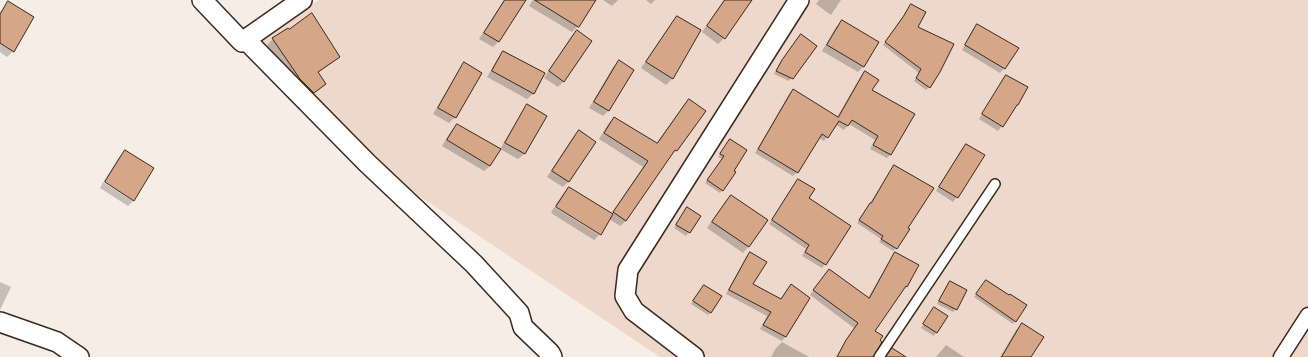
<!DOCTYPE html>
<style>
body{margin:0}
canvas{display:block;background:#f7ede7}
</style>
<canvas width="1308" height="357"></canvas>
<script>
const ctx = document.querySelector('canvas').getContext('2d');
ctx.lineJoin = 'round';
function paint(path, color) { ctx.fillStyle = color; ctx.fill(path, 'evenodd'); }
function strokePath(path, color, width, dash) { ctx.strokeStyle = color; ctx.lineWidth = width; ctx.lineCap = dash ? 'butt' : 'round'; ctx.setLineDash(dash || []); ctx.stroke(path); }
paint(new Path2D(`
 M319,0H1308V357H660L394,179L261,44L264,36Z`), '#edd8cb');
paint(new Path2D(`
 M504,0H521L499,41L493,47L479,39Z
 M533,0H594L578,26L572,32L529,6Z
 M603,0H618L612,6Z
 M646,0H655L651,4Z
 M724,0H751L724,38L718,44L702,32Z
 M819,0H841L831,15L816,4Z
 M8,3L13,51L7,57L0,52V12Z
 M911,5L929,87L926,90L914,81L919,73L883,45Z
 M678,17L700,31L672,79L666,85L641,68L672,23Z
 M842,21L864,66L858,72L822,51L836,27Z
 M978,25L1004,68L1000,73L962,50L973,29Z
 M577,31L564,81L558,87L544,78L571,37Z
 M798,38L816,46L789,81L774,74L779,64Z
 M273,39L339,57L333,62L318,73L325,84L307,98L294,85L267,45Z
 M504,52L544,74L533,94L527,99L487,77L498,58Z
 M619,62L609,110L603,116L589,108L613,67Z
 M465,64L455,117L449,123L433,114L459,70Z
 M865,72L871,90L914,114L890,155L887,158L870,149L875,140L849,124L844,130L835,124L824,141L819,138L797,172L793,176L755,153L789,94L793,90L837,117L861,76Z
 M1006,76L1002,126L998,131L979,119L1002,81Z
 M689,100L676,150L670,156L626,221L620,226L609,219L600,233L555,205L563,194L569,188L611,214L643,167L599,139L608,124L614,118L656,144L683,106Z
 M527,106L546,116L524,154L518,159L500,149L522,112Z
 M457,125L490,166L484,171L442,146L451,131Z
 M579,132L595,142L568,182L563,187L547,177L573,137Z
 M728,143L722,190L720,193L705,183L722,159L718,157Z
 M966,145L957,197L953,202L936,191L961,150Z
 M125,151L134,199L104,181L119,157Z
 M894,166L907,228L896,248L893,251L879,242L881,239L857,223Z
 M798,180L808,198L825,264L822,268L802,256L806,249L769,224L794,184Z
 M103,182L133,201L128,206L100,188Z
 M731,196L766,221L748,247L743,253L707,228L725,202Z
 M554,207L599,235L594,240L551,213Z
 M687,209L700,217L686,236L674,228Z
 M750,253L752,285L780,300L791,286V327L785,337L782,341L760,329L767,316L726,294L746,257Z
 M895,253L874,331L873,357H836L854,328L810,295L825,275L868,298L891,258Z
 M0,282L11,287L0,310Z
 M950,282L956,309L953,312L937,304L947,285Z
 M984,284L1015,321L1013,324L974,297Z
 M701,289L710,313L708,315L691,304Z
 M934,309L946,316L934,336L921,328Z
 M1022,325L1030,357H1000L1016,330Z
 M782,342L809,357H771L776,348Z
 M946,345L964,357H936Z`), '#0003');
const building = new Path2D(`
 M505,0H526L499,42L484,33Z
 M535,0H596L579,27Z
 M725,0H752L725,39L707,26Z
 M8,1L34,17L14,52L0,43V15Z
 M911,4L926,12L918,27L954,44L940,72L930,88L916,78L921,69L885,42L903,17Z
 M312,13L340,57L318,72L326,84L314,93L300,79L272,38L288,28L289,29Z
 M677,16L701,30L673,79L646,62Z
 M842,20L879,42L864,67L827,45Z
 M977,24L1019,48L1005,69L965,45Z
 M577,30L592,41L564,82L549,71Z
 M801,34L817,46L793,79L776,71L782,60Z
 M503,51L545,73L534,94L492,71Z
 M619,60L634,70L609,111L594,102Z
 M464,62L482,73L456,118L438,108Z
 M865,71L879,80L872,90L915,114L891,155L873,145L878,136L852,120L848,126L839,121L828,138L822,134L798,173L758,149L793,89L838,117Z
 M1006,75L1028,87L1018,105H1017L1003,127L982,114Z
 M689,99L706,111L677,151L675,150L626,221L613,212L648,161L604,133L614,117L657,143Z
 M527,104L547,116L525,154L505,143Z
 M457,124L501,149L490,166L447,140Z
 M579,130L596,142L569,182L552,171Z
 M730,139L747,150L734,171L736,172L723,191L707,180L724,156L720,154Z
 M966,144L985,155L958,198L939,187Z
 M125,150L154,168L134,201L105,182Z
 M894,165L934,188L908,228L910,229L897,249L881,239L883,236L859,220L870,203H871Z
 M798,179L815,189L809,198L851,226L826,265L805,252L809,245L772,220Z
 M569,187L613,214L601,235L556,207Z
 M731,195L768,220L749,247L712,222Z
 M687,207L701,216L690,233L676,225Z
 M750,252L767,262L753,284L781,299L791,284L810,298L786,337L763,325L771,312L729,290Z
 M895,252L919,265L907,287L906,286L875,331L883,336L880,340L882,342L873,357H837L846,340L858,323L813,290L829,269L869,298Z
 M986,280L1009,295L1010,294L1027,305L1016,322L976,294Z
 M950,281L967,290L957,310L939,301Z
 M704,285L722,296L711,313L693,301Z
 M934,307L948,316L937,333L923,324Z
 M1022,323L1044,337L1031,357H1002Z
 M892,348L906,357H886Z`);
paint(building, '#d6a689');
strokePath(building, '#3b2a1e', 1);
const service = new Path2D(`
 M879,357L995,184`);
const pedestrian = new Path2D(`
 M1281,357L1308,315`);
const minor = new Path2D(`
 M202,0L242,42L302,0
 M246,40L367,163L474,264L519,313L523,327L550,353L552,357
 M0,322L57,342L79,357
 M694,357L634,311L625,296L628,270L799,0`);
strokePath(service, '#3b2a1e', 12);
strokePath(pedestrian, '#3b2a1e', 17);
strokePath(minor, '#3b2a1e', 22);
strokePath(service, '#fff', 9);
strokePath(pedestrian, '#fff', 14);
strokePath(minor, '#fff', 19);
</script>
